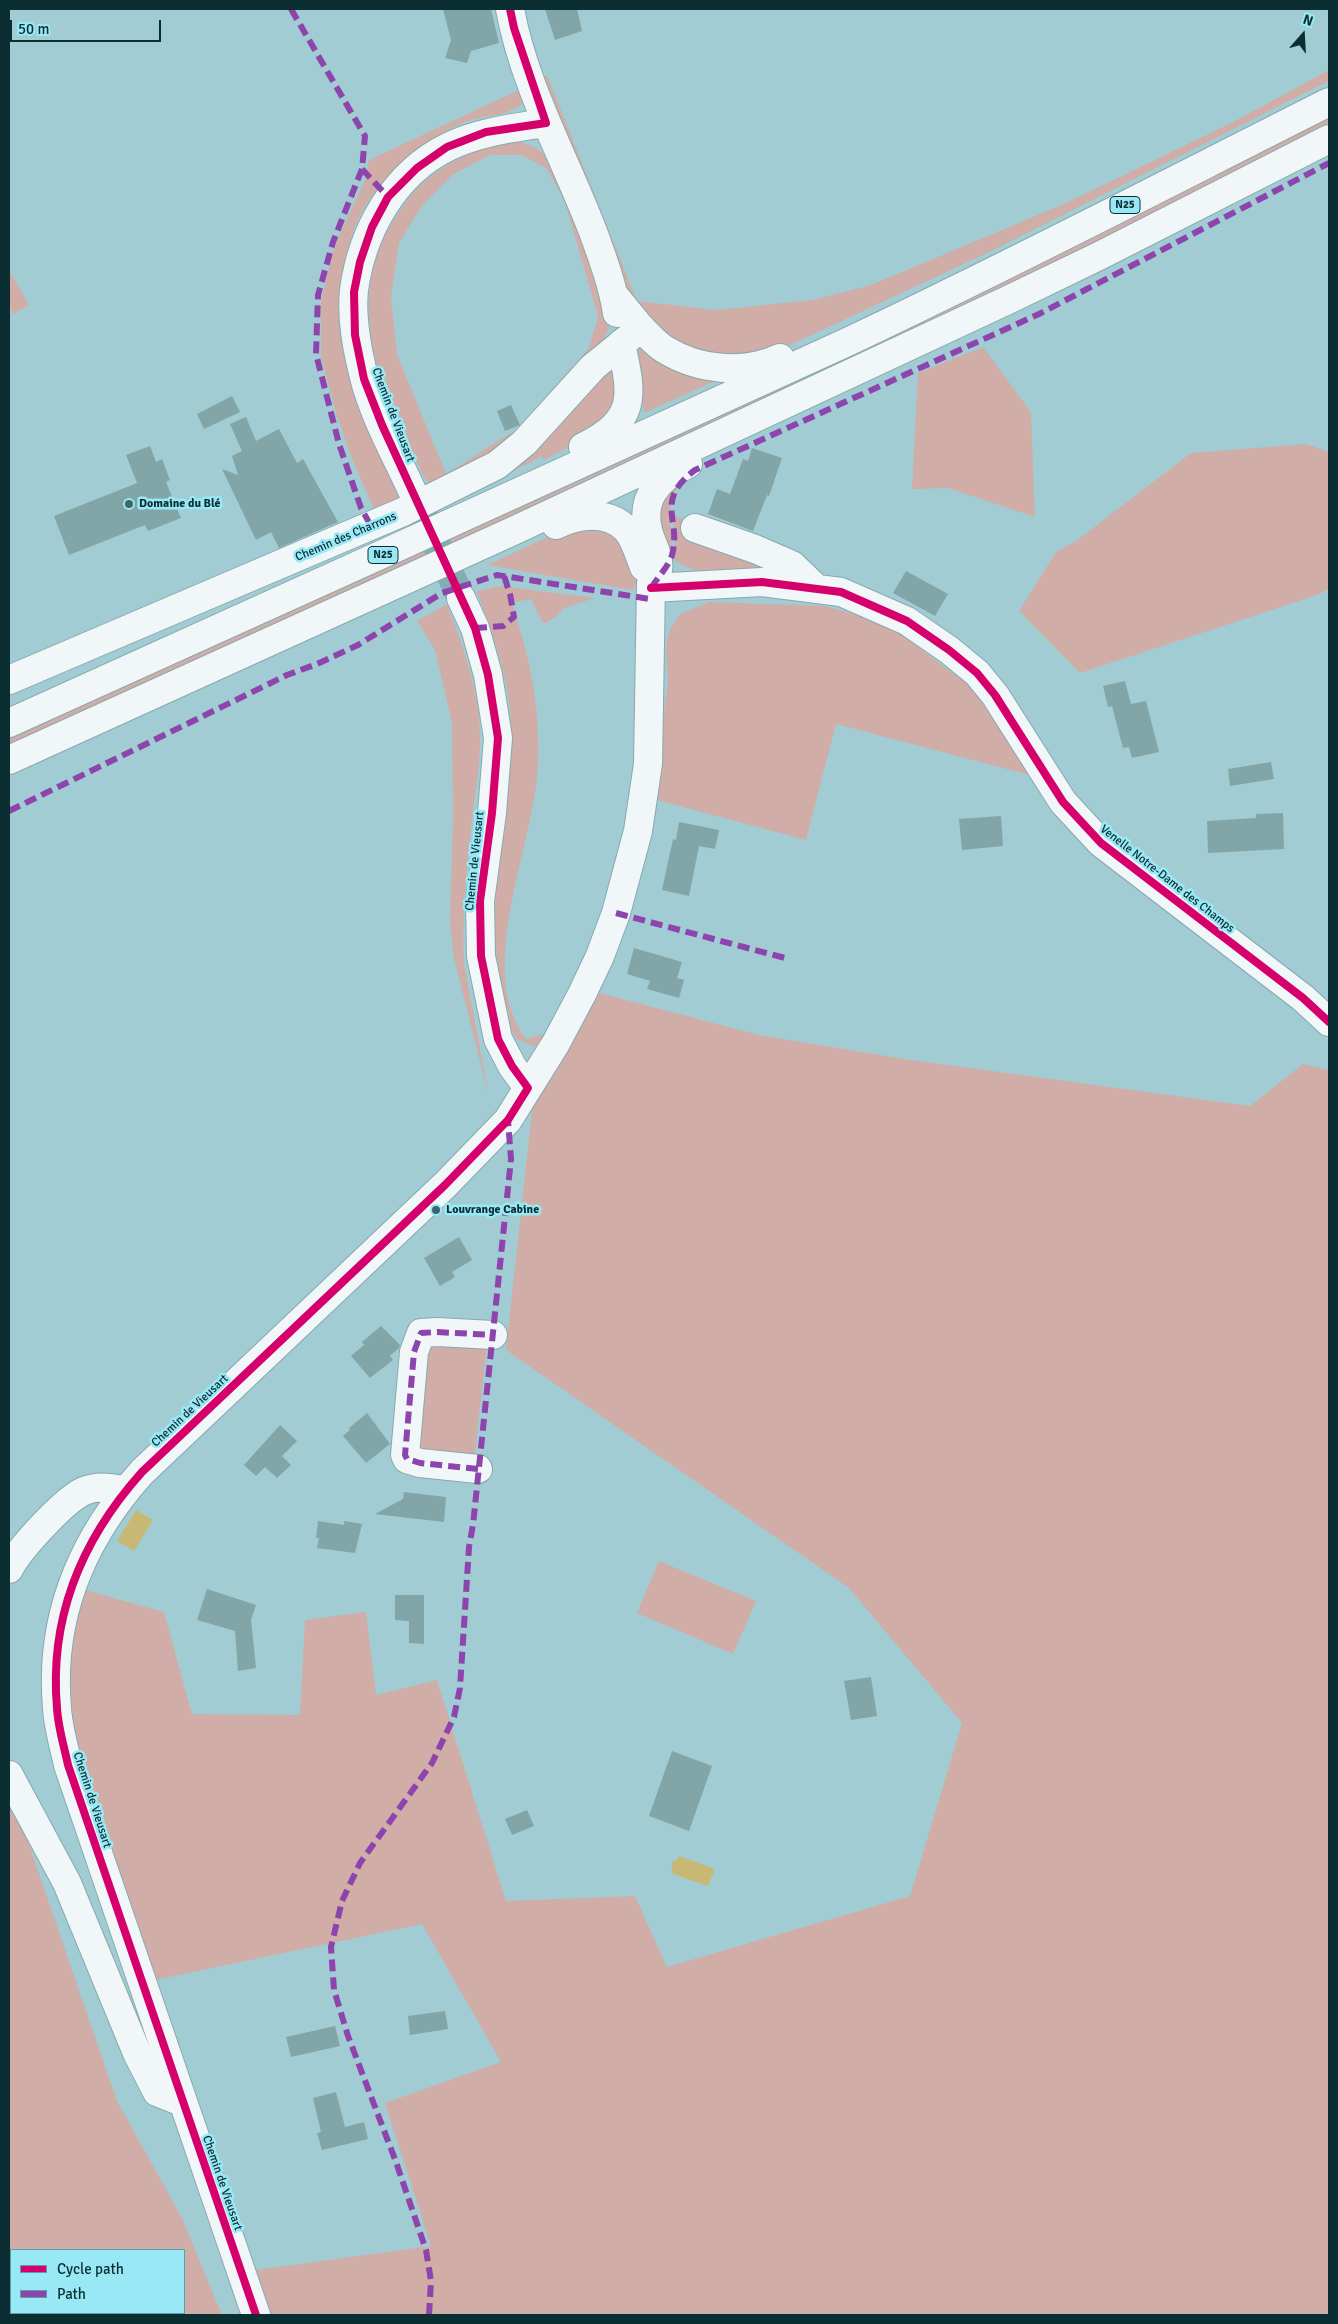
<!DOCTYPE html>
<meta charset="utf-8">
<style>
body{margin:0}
#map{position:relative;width:1338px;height:2324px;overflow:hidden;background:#a1ccd3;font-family:Signika,sans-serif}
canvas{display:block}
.frame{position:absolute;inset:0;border:10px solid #0b2e33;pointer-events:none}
.legend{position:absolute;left:10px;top:2249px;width:175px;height:65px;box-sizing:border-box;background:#99e8f5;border:1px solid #609ea7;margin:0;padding:6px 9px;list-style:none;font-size:15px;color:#0b2e33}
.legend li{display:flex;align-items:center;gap:10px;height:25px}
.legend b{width:25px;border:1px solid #609ea7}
.north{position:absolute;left:1278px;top:10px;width:50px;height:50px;-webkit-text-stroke:4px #99e8f5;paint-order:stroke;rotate:19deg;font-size:14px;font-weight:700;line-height:20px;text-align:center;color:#0b2e33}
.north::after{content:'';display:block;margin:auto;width:18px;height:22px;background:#0b2e33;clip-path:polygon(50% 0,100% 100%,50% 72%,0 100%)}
.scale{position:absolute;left:10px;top:20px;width:151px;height:22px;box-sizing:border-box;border:2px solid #0b2e33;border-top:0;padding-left:6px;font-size:15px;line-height:18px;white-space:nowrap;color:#0b2e33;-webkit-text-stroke:4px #99e8f5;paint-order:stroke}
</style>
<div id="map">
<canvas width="1338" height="2324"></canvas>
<div class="frame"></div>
<ul class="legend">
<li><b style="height:6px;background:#d6006c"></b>Cycle path</li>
<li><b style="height:6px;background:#8e44ad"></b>Path</li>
</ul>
<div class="north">N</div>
<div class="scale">50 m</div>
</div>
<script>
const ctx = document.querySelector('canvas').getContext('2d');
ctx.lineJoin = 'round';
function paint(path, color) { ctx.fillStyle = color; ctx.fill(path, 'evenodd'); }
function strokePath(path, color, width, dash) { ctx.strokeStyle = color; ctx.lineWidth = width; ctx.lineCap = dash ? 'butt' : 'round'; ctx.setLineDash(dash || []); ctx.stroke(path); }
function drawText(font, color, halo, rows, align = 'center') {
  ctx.font = font + ' Signika,sans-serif'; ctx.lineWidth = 5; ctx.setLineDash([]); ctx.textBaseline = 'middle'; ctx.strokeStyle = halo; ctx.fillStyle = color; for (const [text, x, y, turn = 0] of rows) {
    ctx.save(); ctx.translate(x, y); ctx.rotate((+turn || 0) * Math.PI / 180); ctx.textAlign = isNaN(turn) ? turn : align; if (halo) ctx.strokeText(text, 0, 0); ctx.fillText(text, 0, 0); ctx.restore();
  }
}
paint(new Path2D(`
 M1329,70V81L985,254L769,355L697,356L633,310L540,79L547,75L637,301L716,310L813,300L871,285L1064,204L1233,122Z
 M523,88L522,104C506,115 501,114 483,117C467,120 449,128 435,138C410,154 386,175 369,200C343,238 335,301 342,346C344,358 349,370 353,382C365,424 381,462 401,501L375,511L354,464L337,416L321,357V300L335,245L365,180L369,160Z
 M1329,116V126C1039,275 742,411 446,548L442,539Z
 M496,141L521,142L536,148L552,161L567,190L611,324L599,350L517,439L514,431L525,425L524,421L589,348L598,316L564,199L546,168L521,155H490L452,175L421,207L399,243L391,297L397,354L446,474L510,433L513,441L427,489L428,484C387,402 338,308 394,220C402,207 412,192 424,182C445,163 472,153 496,141Z
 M9,270L29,305L14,314L9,307Z
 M639,342L722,378L644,413L634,348Z
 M983,347L1031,412L1035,517L948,488L912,489L918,373Z
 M610,368L616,371L618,405L593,434L544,460L541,456L532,462L465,493Z
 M1306,444L1329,452V589L1317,595L1080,673L1019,611L1056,552L1076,541L1191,453Z
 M678,485C663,515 674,524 671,554L662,545L658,500Z
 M673,515L692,522L775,570C742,571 702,581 674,560L675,545Z
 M608,527L635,559L639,582L632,590L487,565L567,528Z
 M428,546L432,554L9,748V738Z
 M499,586L595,598L564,608L558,615L546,623L542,622L531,599L512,603C530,660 540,702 538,763C536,841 473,969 526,1039L551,1032L538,1044L533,1046L517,1039L506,1021L510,1019C503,992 497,966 495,938C492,867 513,797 511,726C510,681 493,636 478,594L474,592Z
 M710,602L825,606L867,618L898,632L954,674L986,693L1037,777L836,724L806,840L653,799L668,681L666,649L669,631L680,614Z
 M447,604C461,641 475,678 479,717C483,755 475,793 471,830C466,875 462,918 464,963L489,1097L453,954L450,921L453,817L452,723L435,650L417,621Z
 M592,991L759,1035L911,1060L1250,1106L1303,1064L1329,1070V2315H264L248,2271L431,2246L385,2103L501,2062L422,1924L155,1980L65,1712L71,1628L85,1590L164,1612L192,1714L300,1715L305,1620L366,1612L376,1695L437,1680L506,1901L635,1896L667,1967L910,1896L962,1723L849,1588L506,1350L533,1101Z
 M424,1342L487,1345L475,1453L472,1459L415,1456Z
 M659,1561L756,1601L733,1654L637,1613Z
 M9,1786L117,2101L182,2218L222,2315H9ZM11,2250H184V2313H11Z`), '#d1ada8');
paint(new Path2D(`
 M136,1510L153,1520L134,1551L117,1541Z
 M679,1856L715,1869L708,1886L673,1874L671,1863L677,1860Z`), '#c7b973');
paint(new Path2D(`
 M443,9H491L499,43L471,51L467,63L445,58L451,40Z
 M545,9H577L582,31L555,40Z
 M232,396L240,412L204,429L197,414Z
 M511,405L520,425L505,431L497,411Z
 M246,417L256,441L279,429L297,463L303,459L338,522L279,548L271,532L256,540L222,469L238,475L232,456L242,451L230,424Z
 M150,446L156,462L162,459L170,480L166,482L181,518L148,531L145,525L69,555L54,516L137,483L126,455Z
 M752,448L782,458L769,496L767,495L753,531L708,514L717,489L730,494L743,459L748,461Z
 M906,571L948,594L935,616L893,593Z
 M1125,681L1131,704L1146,701L1159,752L1132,758L1129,747L1123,748L1112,706L1108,707L1103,686Z
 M1271,762L1274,779L1230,786L1228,769Z
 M1283,813L1284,849L1208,853L1207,821L1256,818V814Z
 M1001,816L1003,846L962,850L959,819Z
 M679,822L719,830L715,849L699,846L689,896L662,890L673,839L676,840Z
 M634,948L682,962L677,978L684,980L679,998L647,989L650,981L627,974Z
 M459,1237L472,1260L452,1272L455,1277L440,1286L424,1258Z
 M381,1326L400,1345L399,1348L390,1356L393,1360L370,1378L351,1356L364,1345L362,1342Z
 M367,1413L390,1444L366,1463L343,1436L350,1430L349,1428Z
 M280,1425L297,1441L282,1456L291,1465L277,1478L265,1467L256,1476L244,1465Z
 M404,1492L446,1497L444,1522L375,1514L403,1499Z
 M318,1521L344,1525V1521L362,1524L355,1553L317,1548L319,1538H316Z
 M207,1589L256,1605L251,1620L256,1668L238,1671L235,1631L197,1620Z
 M395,1595H424V1644L409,1643V1621L395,1620Z
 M871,1677L877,1716L851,1720L844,1681Z
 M672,1751L712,1766L689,1831L649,1816Z
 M527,1810L534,1826L512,1835L505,1819Z
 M445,2011L448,2029L410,2035L408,2016Z
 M335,2026L340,2046L291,2057L286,2037Z
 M336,2092L345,2127L364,2122L368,2139L322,2150L317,2133L321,2132L313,2098Z`), '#82a5a7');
strokePath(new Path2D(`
 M414,495L461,598`), '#83acb3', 28, [28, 14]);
const minor = new Path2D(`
 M510,9C524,87 567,162 595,237C604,262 613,287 617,313
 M414,495C397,457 374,417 364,377C357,349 351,319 354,290C362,232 393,174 448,147C478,132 513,128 546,123
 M695,528L755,549L792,565L817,589
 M651,588L762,582L841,592L907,621L949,650L977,673L995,695L1063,802L1101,843L1303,998L1329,1022
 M461,598L475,628L488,675L498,738L492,813L480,901L481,956L498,1039L512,1066L528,1088
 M9,680L405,511L497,465L524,443L593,367L641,328L614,295
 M478,1469L420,1463L407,1459L405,1455L414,1352L421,1333L437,1332L493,1335
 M9,1569C19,1549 64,1500 84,1491C98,1485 111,1488 125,1490
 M9,1775L67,1883L137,2053L157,2092L182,2102
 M256,2315L68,1765C64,1746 58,1727 57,1708C49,1617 82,1539 142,1472L445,1185L508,1120L556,1043L582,994L600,956L616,913L638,831L648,764L651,584`);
const highway = new Path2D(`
 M641,328C648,335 656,344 664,349C698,370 743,375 780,358
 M583,447C637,420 633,397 621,344
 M556,525C578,514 607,510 626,529C635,539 639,555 644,567
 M651,584C653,580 658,575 658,570C660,559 654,547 650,537C638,500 656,479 688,464
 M9,723C287,597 566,472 843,344C1007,267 1168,183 1329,102
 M9,760L513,531L1010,299L1099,256L1329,139`);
strokePath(minor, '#87a9ae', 30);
strokePath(highway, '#87a9ae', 30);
strokePath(minor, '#f1f7f8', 28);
strokePath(highway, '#f1f7f8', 28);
strokePath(new Path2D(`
 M291,9L365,136L362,169L388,197
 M362,169L333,242L318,295L316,354L339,444L361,508L371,526
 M651,588C657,578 669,566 672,555C682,519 653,502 695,470L1039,314L1329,163
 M475,628L503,626L514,617L510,594L504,576
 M9,811L287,675L317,664L358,645L442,593L497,575L650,599
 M616,913L785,958
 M478,1469L420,1463L407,1459L405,1455L414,1352L421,1333L437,1332L493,1335
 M429,2315L431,2281L426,2250L396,2162L348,2036L334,1990L331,1947L342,1901L360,1863L432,1763L454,1717L460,1688L469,1547L473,1525L511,1159L508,1120`), '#8e44ad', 6, [12, 6]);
strokePath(new Path2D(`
 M651,588L762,582L841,592L907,621L949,650L977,673L995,695L1063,802L1101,843L1303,998L1329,1022
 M256,2315L68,1765C64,1746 58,1727 57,1708C49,1617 82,1539 142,1472L445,1185L508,1120L528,1088L512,1066L498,1039L481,956L480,901L492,813L498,738L488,675L475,628L382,425L364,379L355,335L354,292L360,262L372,227L388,197L417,168L447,147L486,132L546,123L514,28L510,9`), '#d6006c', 8);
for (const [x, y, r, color] of [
 [129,504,5,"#40656b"],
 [436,1210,5,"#40656b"]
]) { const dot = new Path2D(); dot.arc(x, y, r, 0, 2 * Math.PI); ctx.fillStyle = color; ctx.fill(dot); strokePath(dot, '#99e8f5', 2); }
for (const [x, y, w] of [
 [1125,205,30],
 [383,555,30]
]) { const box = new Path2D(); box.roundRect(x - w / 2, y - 8.5, w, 17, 4); ctx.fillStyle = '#99e8f5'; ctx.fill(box); strokePath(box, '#0b2e33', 1); }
drawText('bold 11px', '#0b2e33', null, [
 ["N25",1125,205],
 ["N25",383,555]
]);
drawText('12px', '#0b2e33', '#99e8f5', [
 ["Chemin de Vieusart",393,415,69],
 ["Chemin des Charrons",346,537,-23],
 ["Chemin de Vieusart",475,861,-84],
 ["Venelle Notre-Dame des Champs",1167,879,38],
 ["Chemin de Vieusart",190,1411,-43],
 ["Chemin de Vieusart",92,1800,72],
 ["Chemin de Vieusart",222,2183,71]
]);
drawText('bold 12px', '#0b2e33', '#99e8f5', [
 ["Domaine du Blé",139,504],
 ["Louvrange Cabine",446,1210]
], 'left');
</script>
